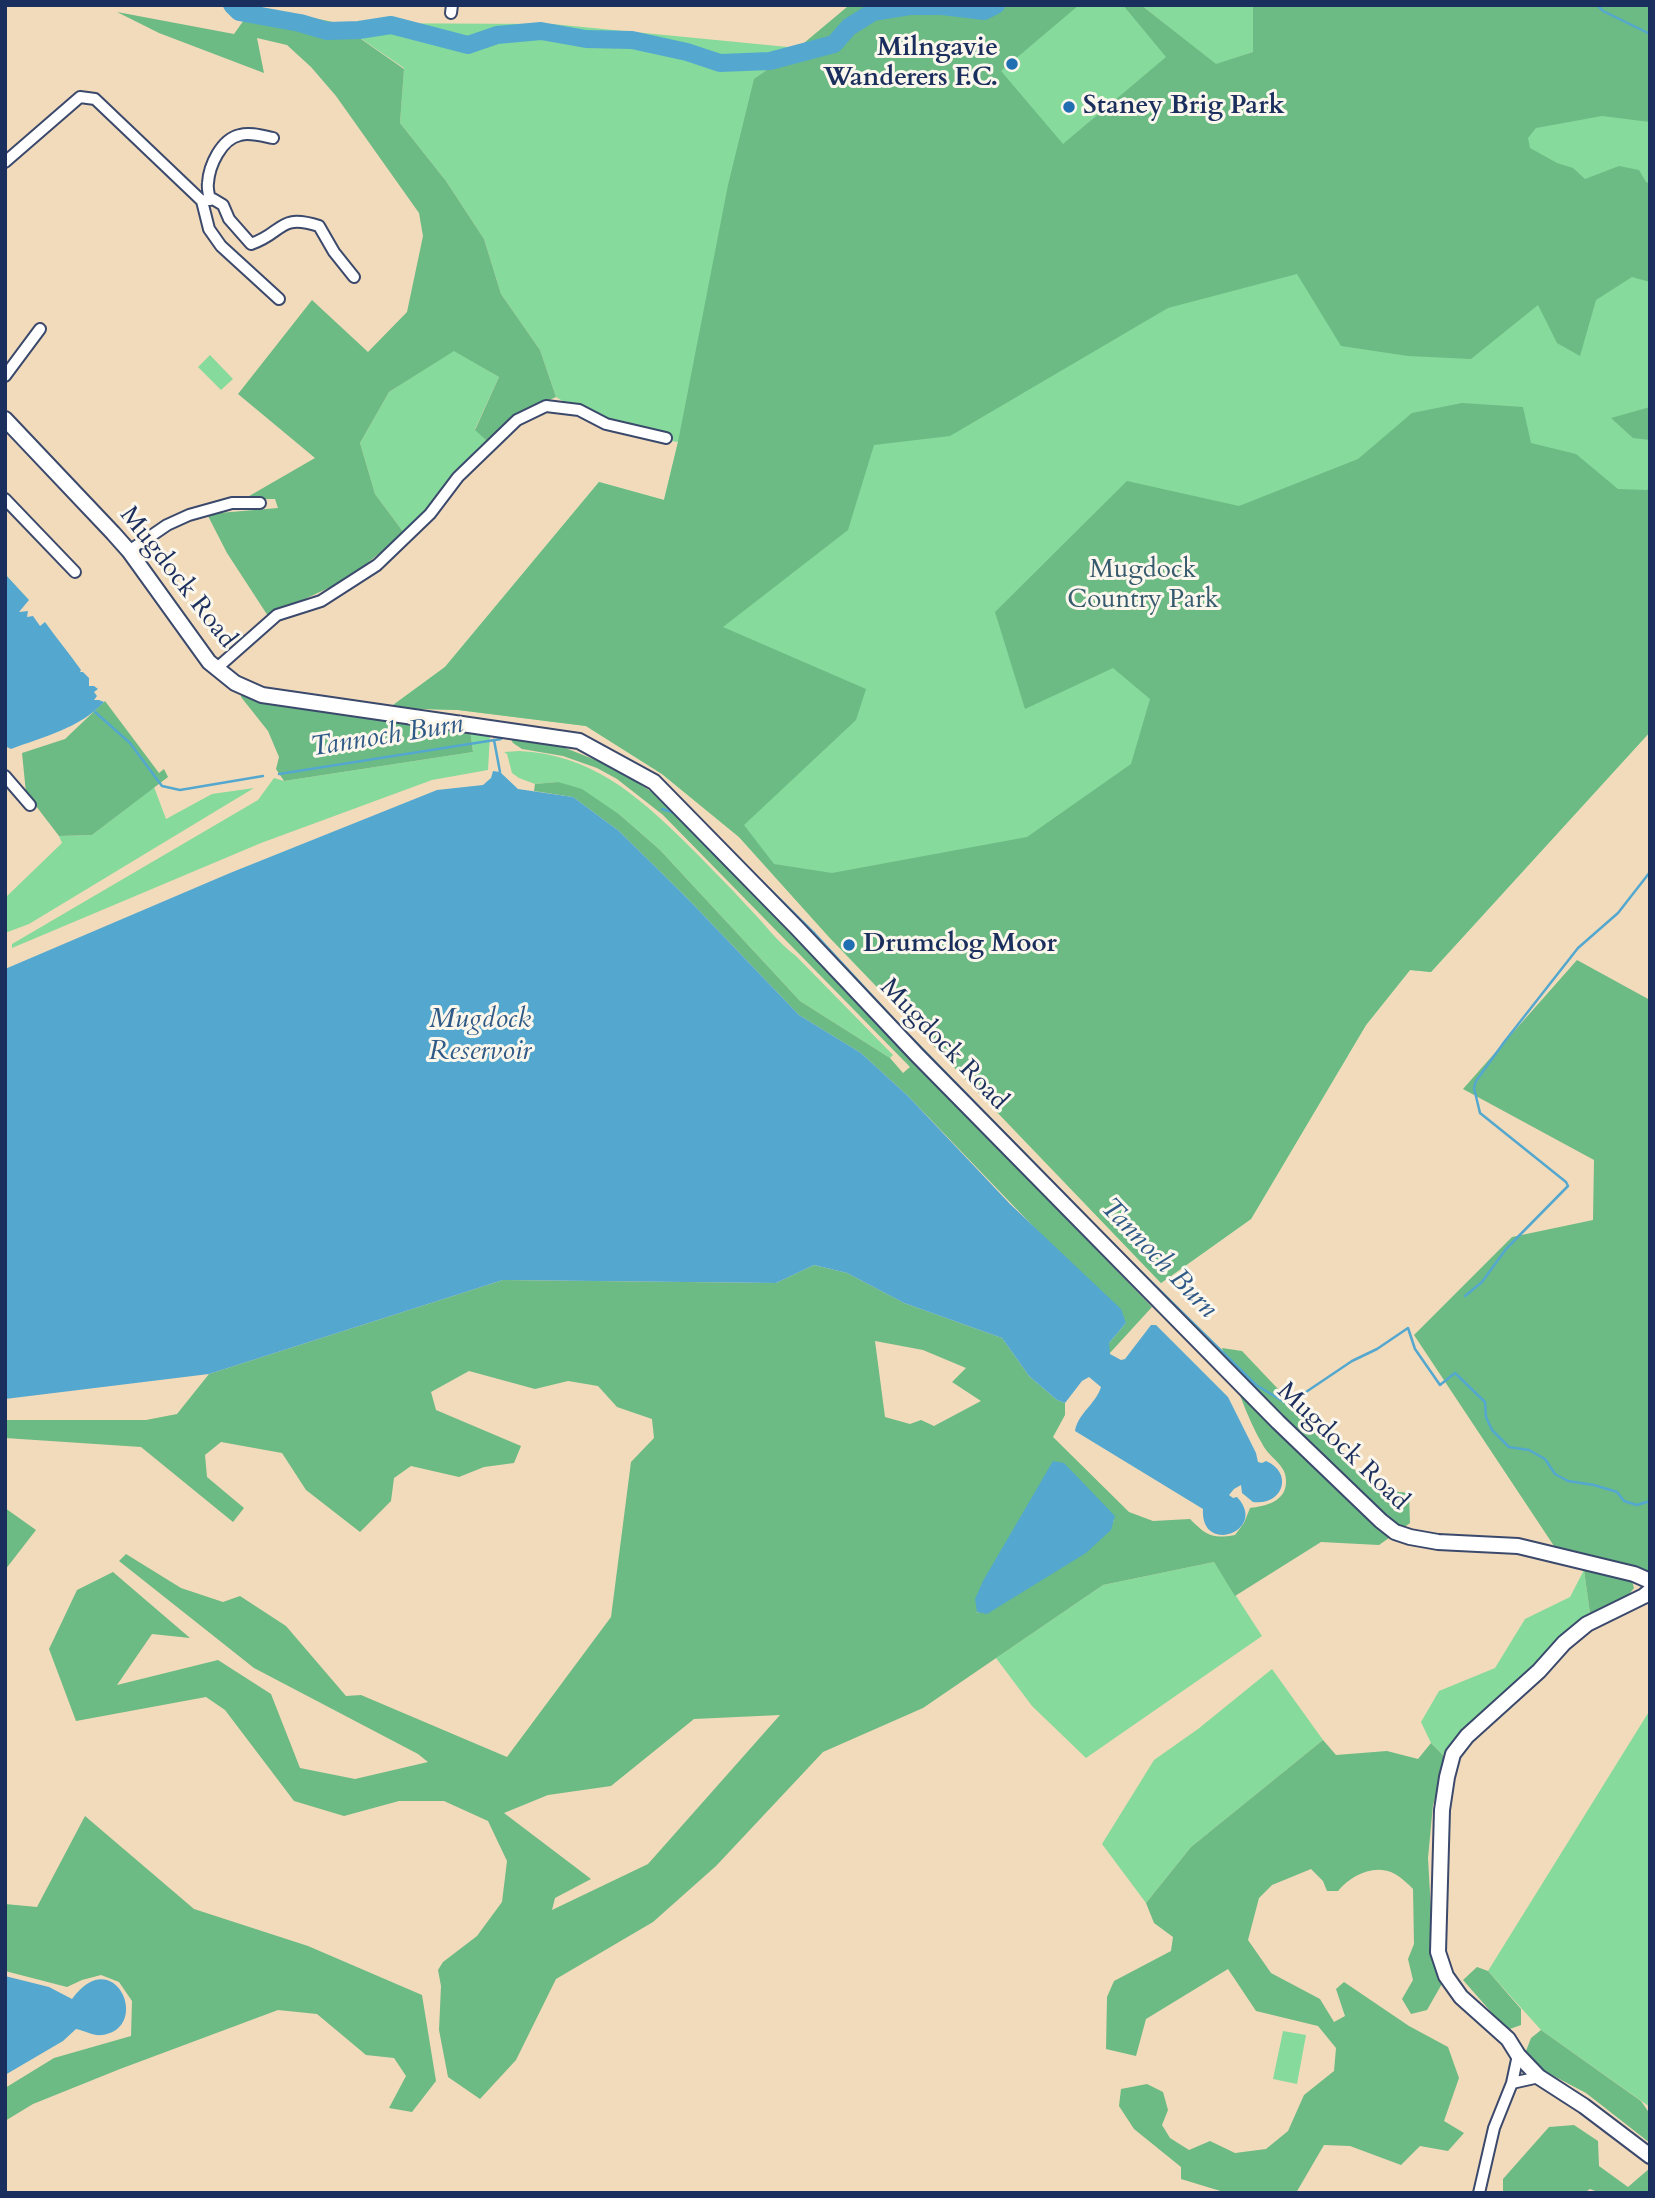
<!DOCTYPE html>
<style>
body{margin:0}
#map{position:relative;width:1655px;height:2198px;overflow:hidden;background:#f2dbbb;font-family:Cardo,serif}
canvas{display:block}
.frame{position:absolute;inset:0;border:7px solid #1b2f5e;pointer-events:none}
</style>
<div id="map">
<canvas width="1655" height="2198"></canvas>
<div class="frame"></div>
</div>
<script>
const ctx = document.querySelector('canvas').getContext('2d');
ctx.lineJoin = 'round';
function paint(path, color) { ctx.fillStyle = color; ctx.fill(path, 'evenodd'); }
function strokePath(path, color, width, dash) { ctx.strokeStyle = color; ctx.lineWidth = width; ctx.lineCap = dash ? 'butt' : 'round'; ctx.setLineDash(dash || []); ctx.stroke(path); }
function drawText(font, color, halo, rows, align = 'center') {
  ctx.font = font + ' Cardo,serif'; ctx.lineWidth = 6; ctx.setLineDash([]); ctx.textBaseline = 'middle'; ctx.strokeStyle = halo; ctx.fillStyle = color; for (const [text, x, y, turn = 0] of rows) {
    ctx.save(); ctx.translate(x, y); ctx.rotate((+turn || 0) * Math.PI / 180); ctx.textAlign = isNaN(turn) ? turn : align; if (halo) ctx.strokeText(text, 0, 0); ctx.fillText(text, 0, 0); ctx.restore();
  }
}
paint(new Path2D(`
 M1027,5H1126L1295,143L1636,5L1650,11V732L1431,972L1410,970L1366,1025L1251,1219L1161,1283L829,937L739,837L662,774L586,726L458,710L389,708L445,667L599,482L664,500L678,442L616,433L556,397L540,350L501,294L484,239L446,181L400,123L404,68L338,23L552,24L798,48L756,78Z
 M1141,5H1253V52L1216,65Z
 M454,350L499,377L475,429L488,442L404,533L375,494L360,443L389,392Z
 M210,355L233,379L221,390L198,367Z
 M470,730L490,736L488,770L432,780L261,843L12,948V944L258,800L274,778L284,781L473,752Z
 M519,751C590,754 636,794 684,841C706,863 727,884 748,907C764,923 778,943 796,956L893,1055L890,1058L800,1001L660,850L620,815L558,782L535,784L519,778L512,773L507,754L504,752Z
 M154,787L166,819L212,794L254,788L29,924L5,933V898L62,843L59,836L92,835Z
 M1214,1562L1262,1636L1086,1758L1032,1706L996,1658L1103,1585Z
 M1584,1570L1590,1613L1565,1636L1536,1670L1475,1722L1443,1755L1431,1743L1421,1722L1439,1691L1495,1668L1525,1619L1570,1597Z
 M1272,1669L1323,1740L1191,1847L1146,1903L1102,1844L1154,1760L1198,1729Z
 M1650,1710V2107L1541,2030L1488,1971Z
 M1283,2031L1306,2035L1297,2084L1273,2079Z`), '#86da9c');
paint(new Path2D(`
 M855,5H1079L1001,71L1063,144L1166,57L1123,5H1141L1216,64L1253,52V5H1650V122L1602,116L1536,128L1528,138L1530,148L1557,163L1573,168L1585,179L1619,166L1639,170L1646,182L1650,184V282L1632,277L1596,300L1580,356L1557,343L1538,305L1471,359L1408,356L1341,346L1297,274L1168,308L950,436L874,445L848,530L723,627L866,689L856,720L744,825L774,864L832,873L1027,837L1131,764L1150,699L1113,668L1025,709L995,612L1127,481L1239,506L1358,459L1412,413L1462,403L1523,407L1531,443L1576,454L1618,489L1647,490L1650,486V732L1431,972L1410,970L1366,1025L1251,1219L1161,1283L829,937L739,837L662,774L586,726L458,710L389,708L445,667L599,482L664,500L678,442L728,185L754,79L798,48L847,7Z
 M254,6L338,23L404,69L400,123L446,181L484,239L501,294L540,350L556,397L514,416L488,442L475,430L499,377L454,351L389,392L360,443L375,494L404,533L348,579L268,616L227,553L207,514L278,508L275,499H244L315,458L238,394L312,300L368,352L407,312L423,236L419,213L336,96L311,67L287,45L257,38L264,73L159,33L117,12L234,34Z
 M1650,407V440L1633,438L1611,418Z
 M241,689L470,730L473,752L284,781L276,769L279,757L268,731L241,697Z
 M105,701L159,773L164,769L168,777L92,835L59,836L26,793L22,753L65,739Z
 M509,736L553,743L613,767L655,794L1152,1307L1109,1354V1343L1126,1323L908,1096L861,1053L799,1015L687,898L619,831L573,797L534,791L535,784L558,782L582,789L620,815L660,850L800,1001L890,1058L903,1073L910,1067L663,815L617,779L597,768L563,756L522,749L513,743Z
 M1577,960L1650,1000V1573L1556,1549L1414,1335L1512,1237L1593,1220L1594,1160L1463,1089Z
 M814,1265L847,1273L904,1303L1002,1338L1029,1376L1057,1400L1065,1403V1415L1053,1437L1129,1512L1153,1521L1190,1519C1207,1536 1212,1539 1235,1535L1244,1523L1250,1508C1265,1506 1285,1502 1286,1483C1287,1465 1272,1460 1264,1447C1246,1417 1235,1380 1222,1348L1242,1351L1373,1489L1409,1493L1410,1523L1379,1545L1321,1542L1235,1596L1214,1562L1103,1585L923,1708L823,1752L716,1866L653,1922L556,1979L516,2060L480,2099L448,2077L439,2030L441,1986L438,1970L443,1962L477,1936L502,1902L507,1861L488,1821L444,1801H399L344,1816L294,1801L225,1710L206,1697L76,1721L49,1649L77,1590L113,1572L190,1638L152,1634L117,1685L218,1660L271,1694L300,1768L355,1779L428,1762L418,1754L254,1668L119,1561L126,1554L181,1588L223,1602L240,1596L286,1626L346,1696L361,1695L507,1757L611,1617L631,1462L654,1438L652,1419L617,1407L598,1386L568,1381L535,1389L469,1371L431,1392L436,1410L521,1446L514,1463L484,1467L459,1477L411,1466L394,1478L391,1501L360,1532L306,1490L282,1453L221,1442L205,1455L207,1477L244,1508L233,1522L141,1447L5,1438V1420H146L177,1414L209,1374L503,1280L776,1283ZM875,1341L923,1350L966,1368L952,1382L981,1401L934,1426L921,1420L910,1424L885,1417ZM1058,1462L1114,1521L1088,1546L977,1613L990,1576ZM780,1715L648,1864L552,1910L555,1898L591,1879L504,1813L548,1795L611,1786L694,1719Z
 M5,1508L36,1530L5,1570Z
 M1584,1570L1617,1574L1632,1581L1634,1588L1627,1597L1590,1613Z
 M1323,1740L1336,1755L1387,1751L1418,1759L1431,1743L1443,1755L1445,1766L1433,1805L1428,1858L1433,1946L1443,1982L1427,2010L1411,2014L1402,1999L1413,1980L1408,1959L1414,1944L1413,1889C1408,1884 1402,1878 1395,1874C1375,1863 1351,1875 1338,1891H1327L1323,1881L1311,1869L1272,1885L1259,1898L1248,1940L1271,1973L1320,1999L1334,2022L1345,2016L1336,1989L1344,1982L1409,2026L1448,2047L1459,2078L1444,2121L1464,2133L1448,2151L1420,2146L1401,2165L1350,2146L1324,2145L1296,2193H1227L1181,2179V2167L1134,2129L1119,2106L1121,2089L1147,2084L1163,2092L1168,2110L1162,2125L1170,2138L1189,2150L1210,2141L1235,2153L1266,2149L1288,2131L1304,2095L1334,2071L1336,2048L1318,2026L1256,2011L1228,1969L1146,2019L1136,2056L1106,2049L1107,1997L1114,1981L1171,1951L1173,1937L1154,1923L1146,1903L1191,1847Z
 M85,1816L194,1909L308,1946L422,1995L436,2081L412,2112L389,2108L406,2076L394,2058L366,2055L317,2014L278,2010L120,2069L33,2104L5,2121V2088L54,2058L131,2036L132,2001L119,1982L101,1975L82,1980L67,1987L5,1971V1904L37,1907Z
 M1477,1967L1488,1971L1521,2009V2025L1507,2030L1463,1980Z
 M1541,2030L1641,2101L1650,2114V2143L1586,2093L1546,2072L1526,2051L1531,2038Z
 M1574,2125L1598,2141L1599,2166L1628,2187L1650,2168V2193H1600L1590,2189L1584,2193H1503V2179L1549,2127Z`), '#6cba84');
paint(new Path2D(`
 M5,574L29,600L19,612L28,611L27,617L33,616L40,626L45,622C57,639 69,653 81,670L80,672H83L89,678V686H94L98,689L94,692L97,696L94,700H99L104,702C80,728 43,737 11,749L5,746Z
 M493,771L500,772L518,789L573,797L619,831L687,898L799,1015L861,1053L908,1096L1010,1204L1121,1309L1126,1323L1109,1343L1110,1354L1121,1360L1125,1359L1151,1325H1156L1228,1397L1256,1453L1258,1462L1262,1463L1266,1461C1294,1473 1283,1506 1253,1502L1242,1493L1241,1485L1234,1489L1229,1495L1233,1498L1237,1497C1269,1531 1200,1556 1203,1509L1075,1431C1078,1413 1096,1404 1101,1387L1089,1377L1082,1381L1065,1403L1057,1400L1029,1376L1002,1338L904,1303L847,1273L814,1265L776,1283L503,1280L209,1374L5,1399V969L230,873L437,790L483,785L491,778Z
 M1053,1461L1064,1463L1115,1516L1111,1530L1086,1553L987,1614L977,1612L975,1599L983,1581Z
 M5,1976L49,1987L72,1999C114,1941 153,2028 102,2035C93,2036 86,2031 76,2029L63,2041L5,2075Z`), '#54a8cf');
strokePath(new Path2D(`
 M1597,5L1603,11L1650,34
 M95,712L130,743L162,786L180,790L263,776
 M494,740L500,772
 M279,774L501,739
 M662,809L675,813
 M733,853L815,934L903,1029L1124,1255L1256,1385L1286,1403L1303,1394L1352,1361L1377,1349L1408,1328L1415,1349L1440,1385L1455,1373L1485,1402L1486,1417L1492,1430L1509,1447L1529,1450L1545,1459L1555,1474L1568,1481L1594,1485L1617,1492L1624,1501L1637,1505L1650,1501
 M1465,1296L1482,1282L1506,1249L1568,1186L1566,1182L1480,1113L1474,1088L1476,1081L1505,1041L1578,948L1618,913L1650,872`), '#54a8cf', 2.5);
strokePath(new Path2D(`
 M232,5L239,12L300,23L327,31L359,30L391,25L468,45L497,35L541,31L586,39L632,40L687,52L720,63L770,61L834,44L849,27L873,12L910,6H942L984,11L996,5`), '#54a8cf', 18);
const minor = new Path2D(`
 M451,13L452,5
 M5,162L80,97L95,99L202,201L209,229L221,246L279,299
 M210,200C209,195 207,188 208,183C209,166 221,139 240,135C250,132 263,136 273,138
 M202,201L213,199L223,205L229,219L251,244C284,233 278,213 319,226L334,252L354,277
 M5,376L40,329
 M5,499L75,572
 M129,551L167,525L189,515L232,503H260
 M217,668L277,615L321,601L377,565L430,514L458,477L517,420L546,406L579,410L606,424L666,438
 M5,776L30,805
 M1512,2083L1539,2077
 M1479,2193L1494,2128L1512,2083L1518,2055`);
const tertiary = new Path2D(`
 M5,419L113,533L129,551L209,662L235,683L262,695L579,741L654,782L797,928L917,1055L1278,1422L1381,1521L1395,1532L1410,1537L1438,1542L1518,1546L1634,1574L1650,1581
 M1650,1591L1644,1596L1587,1624L1564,1643L1539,1671L1467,1736L1453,1754L1447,1777L1442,1810L1438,1952L1446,1976L1461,1997L1508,2039L1518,2055L1539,2077L1584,2106L1650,2156`);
strokePath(minor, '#3b496c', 14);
strokePath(tertiary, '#3b496c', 18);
strokePath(minor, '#fff', 10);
strokePath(tertiary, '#fff', 14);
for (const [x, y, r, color] of [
 [1012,64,7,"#1f6fb2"],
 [1069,107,7,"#1f6fb2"],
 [849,945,7,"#1f6fb2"]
]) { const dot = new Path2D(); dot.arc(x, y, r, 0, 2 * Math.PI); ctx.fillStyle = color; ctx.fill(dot); strokePath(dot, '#fbf7ec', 2.5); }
drawText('bold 26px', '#1b2f5e', '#fbf7ec', [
 ["Milngavie",998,49,"right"],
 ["Wanderers F.C.",998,79,"right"],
 ["Staney Brig Park",1083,107],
 ["Drumclog Moor",863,945]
], 'left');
drawText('26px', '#365a6e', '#fbf7ec', [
 ["Mugdock",1143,571],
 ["Country Park",1143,601]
]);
drawText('26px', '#1b2f5e', '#fbf7ec', [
 ["Mugdock Road",177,578,52],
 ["Mugdock Road",943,1045,46],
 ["Mugdock Road",1342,1447,44]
]);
drawText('italic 28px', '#2f5986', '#fbf7ec', [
 ["Tannoch Burn",387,737,-9],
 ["Mugdock",480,1021],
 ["Reservoir",480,1053],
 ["Tannoch Burn",1158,1259,46]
]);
</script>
